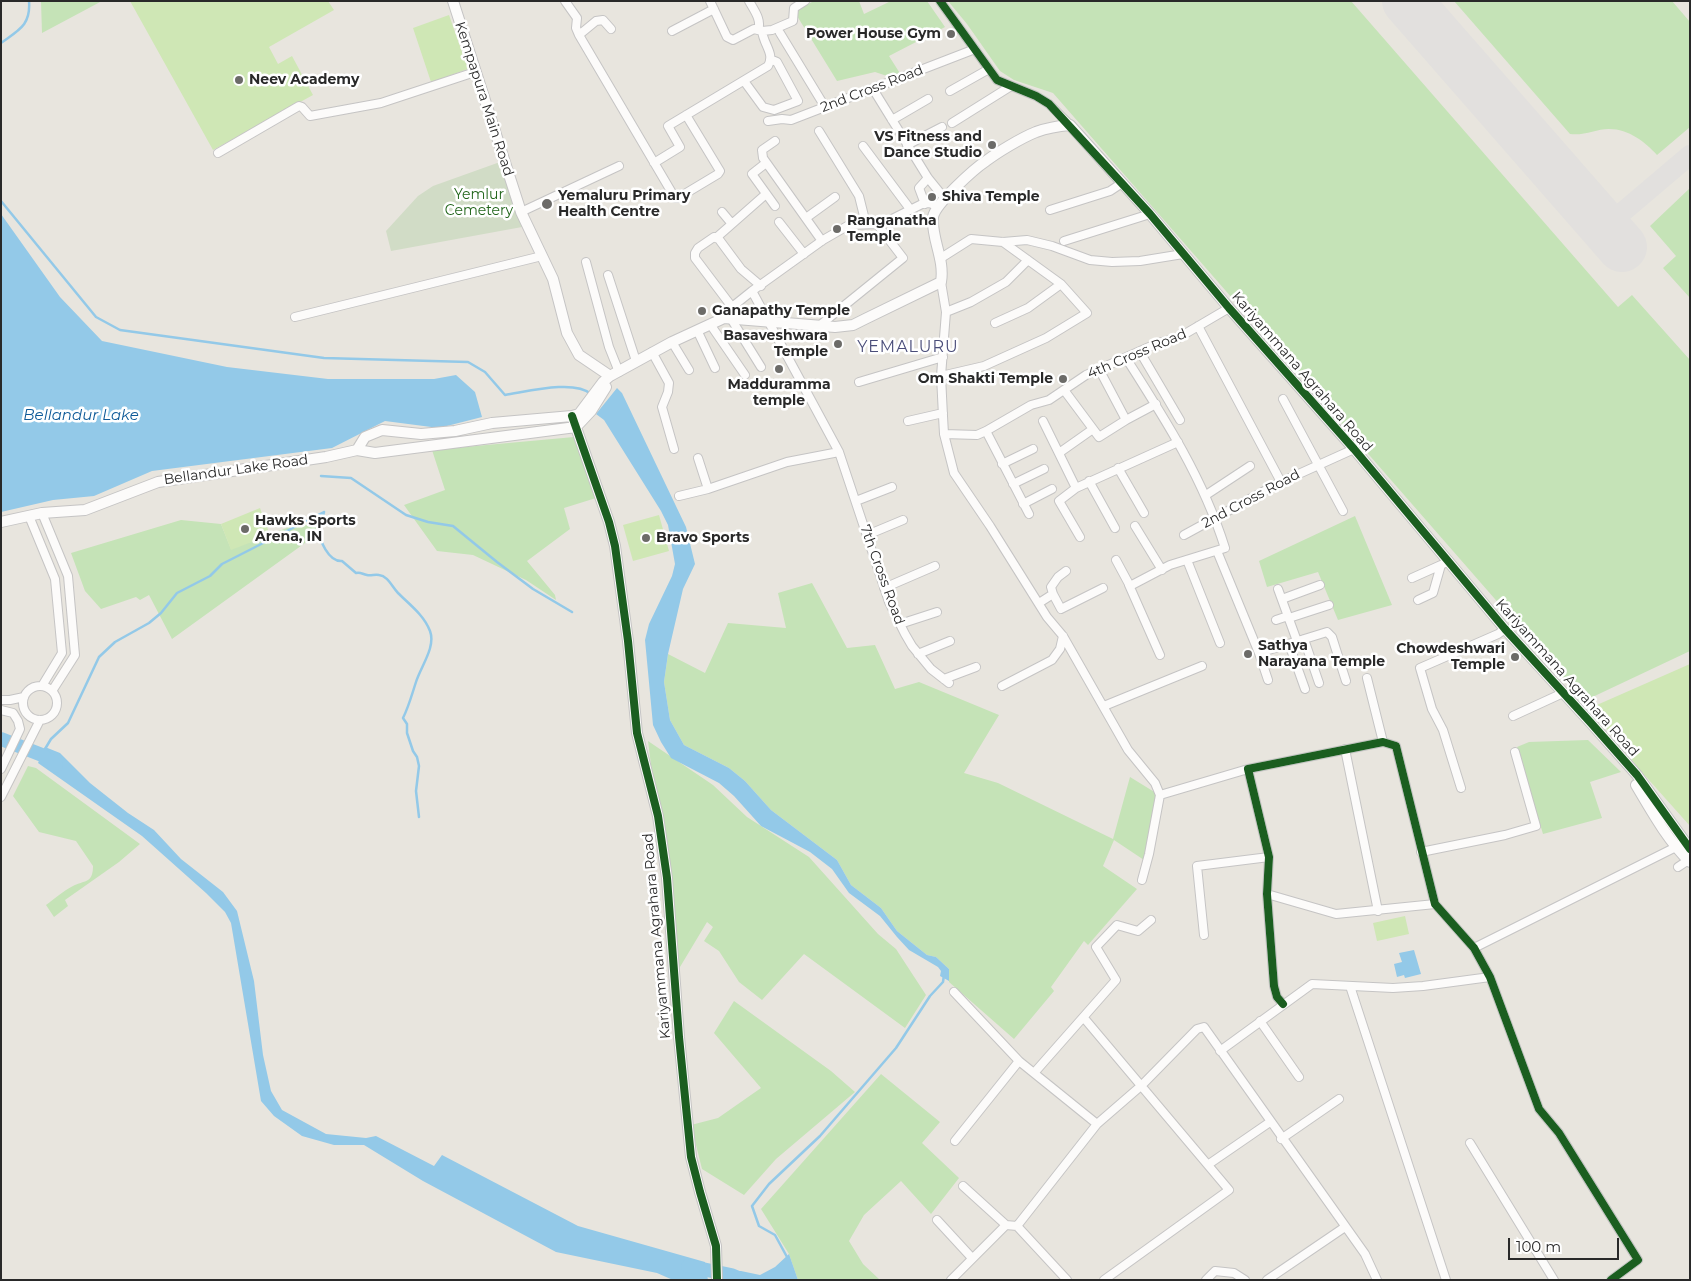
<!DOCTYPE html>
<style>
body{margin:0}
#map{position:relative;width:1691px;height:1281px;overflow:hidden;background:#e8e5de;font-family:Montserrat,sans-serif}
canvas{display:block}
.frame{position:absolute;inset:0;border:2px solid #292929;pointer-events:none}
.scale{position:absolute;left:1508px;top:1238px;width:111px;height:22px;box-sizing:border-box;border:2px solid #292929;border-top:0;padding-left:6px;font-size:15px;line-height:18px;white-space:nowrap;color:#292929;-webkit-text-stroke:4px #fff;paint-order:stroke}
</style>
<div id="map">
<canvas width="1691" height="1281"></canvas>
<div class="frame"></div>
<div class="scale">100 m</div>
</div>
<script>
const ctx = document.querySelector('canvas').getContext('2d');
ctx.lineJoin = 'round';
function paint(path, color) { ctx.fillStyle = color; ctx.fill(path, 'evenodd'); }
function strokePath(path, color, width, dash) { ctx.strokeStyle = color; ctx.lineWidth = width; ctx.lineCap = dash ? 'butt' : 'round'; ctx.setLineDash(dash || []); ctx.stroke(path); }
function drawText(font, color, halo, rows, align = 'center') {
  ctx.font = font + ' Montserrat,sans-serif'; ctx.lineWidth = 5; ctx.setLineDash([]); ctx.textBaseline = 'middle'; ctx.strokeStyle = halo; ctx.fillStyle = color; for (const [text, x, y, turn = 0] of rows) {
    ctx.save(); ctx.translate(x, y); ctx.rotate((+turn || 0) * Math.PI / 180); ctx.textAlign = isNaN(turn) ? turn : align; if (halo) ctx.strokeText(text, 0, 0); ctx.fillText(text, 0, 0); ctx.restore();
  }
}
paint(new Path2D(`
 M41,1H102L42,33Z
 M814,1H859L864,14L891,1H927L945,27L889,56L901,75L893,78L875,72L837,81L794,11Z
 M948,1H1351L1618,307L1632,295L1690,360V651L1584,701L1053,93L1014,80L1000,71L967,24Z
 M1454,1H1672L1690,22V127L1657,155C1645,142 1629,129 1609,129C1596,129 1584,136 1570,134Z
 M1690,188V298L1663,268L1676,256L1650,226Z
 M574,437L596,498L564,508L570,529L527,561L555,595L556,600L526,580L473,555L437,551L404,505L445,490L432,450Z
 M1355,516L1392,605L1338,620L1318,572L1267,587L1259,561Z
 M316,517L323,530L172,639L149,595L140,600L136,597L101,609L85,591L71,553L181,520L221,524L231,549Z
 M812,583L847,648L875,645L895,689L919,682L999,715L964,773L998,783L1113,839L1130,777L1156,793L1144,860L1114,840L1103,866L1137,889L1088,945L1084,941L1051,987L1054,991L1014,1039L949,982V969L936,957L927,955L897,931L881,908L851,885L837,860L771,810L745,781L729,768L684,745L670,720L664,682L668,654L705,673L728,623L786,628L778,593Z
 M1588,740L1621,772L1590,782L1602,818L1543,834L1517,747L1529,742Z
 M648,741L713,785L747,817L809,857L878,934L896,949L926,995L905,1028L804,954L762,1000L739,982L719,951L704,941L713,927L707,922L677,972Z
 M28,766L36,768L140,844L119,862L65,900L68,906L54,917L46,905C54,899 63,891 73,886C84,880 93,884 93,866L76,841L39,832L13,796Z
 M734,1001L831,1071L855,1092L776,1159L744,1195L702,1169L691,1125L718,1118L761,1088L714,1033Z
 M881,1074L940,1122L922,1143L959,1178L931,1214L901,1181L864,1215L849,1241L863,1264L880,1280H798L789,1254L761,1209Z`), '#c5e3b7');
paint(new Path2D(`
 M500,162L522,227L391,251L386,231L418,196L433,186Z`), '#d1dcc6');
paint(new Path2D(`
 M130,1H328L334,10L269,47L278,64L292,56L313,95L213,150Z
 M449,15L468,69L431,82L413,28Z
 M260,508L270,535L231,550L221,524Z
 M659,515L669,551L633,561L623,525Z
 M1690,664V826L1640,770L1590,708Z
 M1405,916L1409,934L1377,941L1373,923Z`), '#cfe7b5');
paint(new Path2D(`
 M1,214L60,297L102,341L227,367L328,379H434L456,375L475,392L482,417L439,428L385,421L332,448L152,471L94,496L53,500L1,512Z
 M617,388L622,393L686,527L695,564L683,589L668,654L664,682L670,720L684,745L729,768L745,781L771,810L837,860L851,885L881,908L897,931L927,955L936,957L949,969V981L940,976L941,971L938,967L909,950L897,937L880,916L849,893L832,869L810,852L761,826L734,796L719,783L671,758L661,742L653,725L645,640L649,624L672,576L675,564L668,525L661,511L604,420L596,414Z
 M45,747L60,753L90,783L128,813L154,830L181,859L223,892L237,911L254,981L263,1055L271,1091L282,1110L326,1134L366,1138L376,1136L434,1166L442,1155L578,1226L705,1262L708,1280H673L657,1273L556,1252L423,1181L364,1145H334L302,1136L274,1116L261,1101L231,923L225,912L206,893L142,836L38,763Z
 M1414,950L1421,974L1405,978L1404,975L1397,977L1394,964L1402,962L1399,953Z
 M789,1254L798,1280H725L726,1271H741L760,1275L775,1267Z`), '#93c9e8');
strokePath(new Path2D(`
 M1,43C19,30 31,25 29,1
 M1,201L96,317L120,330L324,358L468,362L485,372L505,395C526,392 574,379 591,394
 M321,476L351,478L406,515L428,522L453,526L497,562L533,589L572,612
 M324,512C323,517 320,523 320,528C318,540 329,562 342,561L356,573C361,572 362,574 367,575C371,576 375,574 379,575C388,576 392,587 398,593C409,604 424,615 430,631C436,647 421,666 416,682C412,694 409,706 403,718L407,724V733L413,751L417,757L419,766L416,791L419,817
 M45,749L51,739L68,723L99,657L115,642L149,623L161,613L177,593L210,576L222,564L324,512
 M787,1257L775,1235L759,1226L752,1206L769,1184L820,1136L896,1048L930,996L943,982L944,975`), '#93c9e8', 2.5);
strokePath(new Path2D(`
 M1,739L42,755L56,766
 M688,1266L731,1275L743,1280`), '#93c9e8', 14);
strokePath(new Path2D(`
 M1605,227L1690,155`), '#e2e0de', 20);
strokePath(new Path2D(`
 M1407,1L1622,247`), '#e2e0de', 50);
const street = new Path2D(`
 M565,1L577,18L576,28L579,35L675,198H678L718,174L720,171L686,115
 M710,1L727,37L733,40L754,29L762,31
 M749,1C754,10 762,20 758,30
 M940,1L997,80L1036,96L1049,104L1070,125
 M672,31L714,9
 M780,33L825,107
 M579,35L596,21L603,20L611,29
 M744,81L763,107L774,110L798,101L777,62L772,60
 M873,89L928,178L945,199
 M950,91L989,69
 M892,120L928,99
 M768,121L782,119L791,120L975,49
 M952,123L1011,86
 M819,131L859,196L866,224
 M775,141L762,150L763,158L822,241
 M907,145L942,127
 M863,146L910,209
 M218,153L299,106L302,107L310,116L381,103L475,72
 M654,163L680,147L668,126L768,66C775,53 764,46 762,31L772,30L793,21L794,8L805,1
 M766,163L752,174L775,206
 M925,204L919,188L928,178
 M1050,210L1110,191L1122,183
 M521,212L619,166
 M722,212L732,224
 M806,218L835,197
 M779,222L804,254
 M716,238L766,194
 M1064,241L1150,214
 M941,258L971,239L1003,242L1027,240L1052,246L1090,260L1112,262L1140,261L1183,254
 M586,262L609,347L619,372
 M608,275L636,361
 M941,282L946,312L941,376L943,416L944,434L954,473L990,526L1047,617L1063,636L1128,750L1155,783L1160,795L1149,854L1142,880
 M752,291L839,452L889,602L905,634L912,646L931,669L949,683
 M732,307L695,258V253L698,248L714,237L718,238L741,269L761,286
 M946,312L971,302L1006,282L1028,260
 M295,317L542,256
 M730,317L761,367
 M724,318L732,307L752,291L823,240L849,225L877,224L890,220L922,204L929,203L938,206
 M995,323L1028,308L1061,284
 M710,324L745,375
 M819,326L903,258L877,224
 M1198,326L1281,482
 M697,330L715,368
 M672,342L689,370
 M652,352L669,383L668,392L662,407L674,449
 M1140,352L1180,420
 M941,376L984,366L1046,338L1087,313L1061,284L1003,242
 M859,382L943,357
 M1064,390L1099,437L1126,420L1099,369
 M1283,399L1343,511
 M1126,420L1156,404
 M908,421L943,413
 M1043,421L1076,488L1059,501L1080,537
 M986,431L1029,514
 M944,434L977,435L986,431L1031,405L1049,400L1086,375L1158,343L1178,338L1229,308
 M1059,453L1093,429
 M698,458L708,489
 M1002,464L1033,449
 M1118,468L1144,513
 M1089,481L1115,528
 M1013,484L1044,469
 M1076,488L1178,442
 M1206,495L1250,466
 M679,496L708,489L787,462L839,452
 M856,501L892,487
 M1023,504L1052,489
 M42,513L68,576L75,655L52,691
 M29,516L55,579L62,653L42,686
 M1135,526L1162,570
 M867,535L903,520
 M1184,535L1281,482L1354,449
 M1217,551L1259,653L1268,680
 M1116,560L1130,586L1170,565L1225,548C1203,478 1165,419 1126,358
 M1187,560L1220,643
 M1412,578L1441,565
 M1129,585L1160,655
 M884,588L935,566
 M1278,589L1297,641
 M1053,594L1061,609L1103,588
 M1282,599L1320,585
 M1418,600L1433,593L1441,565L1449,561
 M1039,603L1053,594L1051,587L1058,577L1066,571
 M1289,618L1329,605
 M1276,620L1288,616
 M900,624L937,612
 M1304,639L1319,683
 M1289,644L1305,689
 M1259,653L1327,632L1332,637L1346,681
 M918,654L950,641
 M1367,678L1383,742
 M944,679L976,667
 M1002,686L1052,660L1060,649L1063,636
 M23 703a17 17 0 1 1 34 0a17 17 0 1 1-34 0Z
 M1,700H10L24,697
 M1104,706L1202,666
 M1,710L13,713L18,721L20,729L1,769
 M1513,716L1563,693
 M1345,749L1378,911
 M1461,788L1443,730L1432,709L1420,668L1498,634L1505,629
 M1160,795L1248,769
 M1,797L40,720
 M1421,852L1505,835L1536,826L1515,752
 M1678,867L1690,859
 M1267,894L1336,914L1435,904
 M1204,935L1197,866L1269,857
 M1474,948L1680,845
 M1350,986L1446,1280
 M954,992L1019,1061
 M1283,1004L1277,997L1274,986L1267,894L1269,857L1248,769L1383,742L1396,746L1435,904L1474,948L1490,977L1539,1109L1559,1133L1638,1260L1611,1280
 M1084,1018L1229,1190L1104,1280
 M1260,1021L1299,1077
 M1220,1051L1312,984L1393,988L1423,986L1490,977
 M1034,1073L1116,980L1096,947L1117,925L1138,931L1151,920
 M1281,1139L1339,1099
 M955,1141L1019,1061L1097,1124
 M1470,1143L1554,1280
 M1209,1164L1270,1122
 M963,1186L1006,1225
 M937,1220L972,1258
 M951,1280L1006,1225L1017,1226
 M1067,1280L1017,1226L1097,1124L1142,1085L1197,1029L1204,1027L1365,1254L1377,1280
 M1206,1280L1215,1271L1234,1273L1245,1280
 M1267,1280L1345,1227`);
const secondary = new Path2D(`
 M453,1L521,212L553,279L567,333L579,355L610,376
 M572,416L609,522L615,546L628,641L637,733L658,816L667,878L679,1037L691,1157L700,1192L716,1246L717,1280
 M357,450L365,437L382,430L421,434L455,431L492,423L572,416L579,414L603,382L610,376L672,342L724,318L835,327L853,325L865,319L941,282C945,259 931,238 933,217C935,204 974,169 986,161C998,152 1021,138 1036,132C1047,128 1058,126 1070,125L1150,214L1229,308L1354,449L1505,629L1591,723L1637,775L1690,849
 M1,522L42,513L85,510L158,482L326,457L357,450L375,453L576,427L591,411L606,387
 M1636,785C1652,812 1668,841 1690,862`);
strokePath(street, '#c5c4c4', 10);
strokePath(secondary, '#c5c4c4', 12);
strokePath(street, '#fcfbfa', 8);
strokePath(secondary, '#fcfbfa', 10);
strokePath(new Path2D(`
 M940,1L997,80L1036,96L1049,104L1150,214L1229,308L1354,449L1505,629L1591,723L1637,775L1690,849
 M572,416L609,522L615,546L628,641L637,733L658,816L667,878L679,1037L691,1157L700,1192L716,1246L717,1280
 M1283,1004L1277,997L1274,986L1267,894L1269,857L1248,769L1383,742L1396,746L1435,904L1474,948L1490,977L1539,1109L1559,1133L1638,1260L1611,1280`), '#1b5e20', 8);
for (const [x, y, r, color] of [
 [951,34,5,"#6c6b68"],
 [239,80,5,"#6c6b68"],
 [992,145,5,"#6c6b68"],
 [932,197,5,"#6c6b68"],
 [547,204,6,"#6c6b68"],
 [837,229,5,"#6c6b68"],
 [702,311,5,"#6c6b68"],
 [838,344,5,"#6c6b68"],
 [779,369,5,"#6c6b68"],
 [1063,379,5,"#6c6b68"],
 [245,529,5,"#6c6b68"],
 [646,538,5,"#6c6b68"],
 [1248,654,5,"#6c6b68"],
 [1515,657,5,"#6c6b68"]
]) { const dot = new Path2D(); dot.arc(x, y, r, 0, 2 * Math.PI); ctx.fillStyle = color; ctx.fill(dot); strokePath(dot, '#fff', 2); }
drawText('bold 14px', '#292929', '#fff', [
 ["Power House Gym",941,34,"right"],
 ["Neev Academy",249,80],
 ["VS Fitness and",982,137,"right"],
 ["Dance Studio",982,153,"right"],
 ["Yemaluru Primary",558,196],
 ["Health Centre",558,212],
 ["Shiva Temple",942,197],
 ["Ranganatha",847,221],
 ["Temple",847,237],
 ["Ganapathy Temple",712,311],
 ["Basaveshwara",828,336,"right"],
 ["Temple",828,352,"right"],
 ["Om Shakti Temple",1053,379,"right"],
 ["Madduramma",779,385,"center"],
 ["temple",779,401,"center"],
 ["Hawks Sports",255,521],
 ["Arena, IN",255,537],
 ["Bravo Sports",656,538],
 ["Sathya",1258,646],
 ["Narayana Temple",1258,662],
 ["Chowdeshwari",1505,649,"right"],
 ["Temple",1505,665,"right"]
], 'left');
drawText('14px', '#292929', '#fff', [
 ["2nd Cross Road",872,89,-21],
 ["Kempapura Main Road",484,99,72],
 ["4th Cross Road",1137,354,-23],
 ["Kariyammana Agrahara Road",1302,372,49],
 ["Bellandur Lake Road",236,470,-8],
 ["2nd Cross Road",1251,499,-28],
 ["7th Cross Road",882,575,70],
 ["Kariyammana Agrahara Road",1567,678,48],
 ["Kariyammana Agrahara Road",657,936,-95]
]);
drawText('14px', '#21651a', '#fff', [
 ["Yemlur",479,195],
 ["Cemetery",479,211]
]);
drawText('italic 15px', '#0e5a98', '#fff', [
 ["Bellandur Lake",81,416]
]);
ctx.letterSpacing = '1px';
drawText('16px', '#4a4d79', '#fff', [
 ["YEMALURU",908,347]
]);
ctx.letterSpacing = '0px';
</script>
